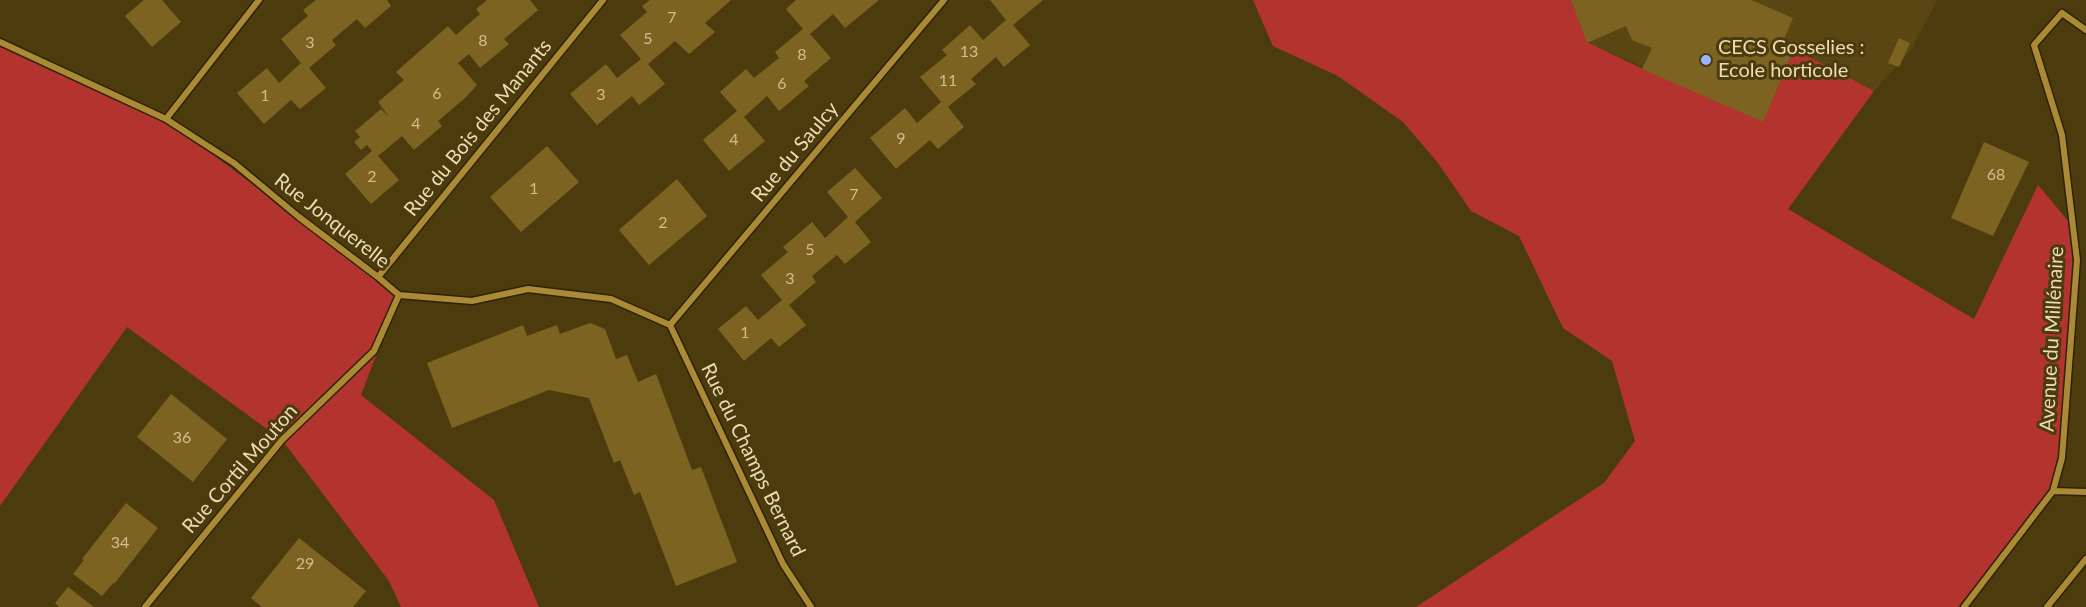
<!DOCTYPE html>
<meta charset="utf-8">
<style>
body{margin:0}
canvas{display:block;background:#4c3b0c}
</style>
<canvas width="2086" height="607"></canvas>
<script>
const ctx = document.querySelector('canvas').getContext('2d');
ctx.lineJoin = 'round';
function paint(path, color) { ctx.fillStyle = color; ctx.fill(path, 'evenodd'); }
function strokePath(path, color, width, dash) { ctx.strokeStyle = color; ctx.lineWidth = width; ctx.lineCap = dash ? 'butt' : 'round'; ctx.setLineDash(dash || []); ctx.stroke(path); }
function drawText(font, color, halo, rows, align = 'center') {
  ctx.font = font + ' Lato,sans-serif'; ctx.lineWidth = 6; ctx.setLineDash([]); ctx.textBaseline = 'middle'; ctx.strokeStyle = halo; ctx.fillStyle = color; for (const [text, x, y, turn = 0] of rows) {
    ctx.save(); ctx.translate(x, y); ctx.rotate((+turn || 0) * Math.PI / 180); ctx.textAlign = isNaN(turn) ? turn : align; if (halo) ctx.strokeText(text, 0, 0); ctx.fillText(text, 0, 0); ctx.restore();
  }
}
paint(new Path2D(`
 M1571,0H1937L1911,50L1874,91L1794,50L1763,121L1587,42Z`), '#5a4613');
paint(new Path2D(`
 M1253,0H1571L1587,42L1643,69L1763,121L1794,49L1874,91L1788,209L1974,319L2038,185L2074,228L2070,345L2056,477L2040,508L1958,607H1416L1604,483L1635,441L1612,361L1563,328L1519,236L1471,211L1438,163L1403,122L1338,76L1273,46Z
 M0,42L166,119L399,295L361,395L494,500L539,607H401L389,581L282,440L127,327L0,506Z`), '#b3342e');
paint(new Path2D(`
 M144,0H162L181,22L152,47L125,16Z
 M316,0H387L391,6L365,28L357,19L332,40L336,45L309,68L326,88L300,109L291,100L264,124L237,93L267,68L279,83L301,63L281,39L308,16L303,10Z
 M487,0H530L538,10L504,39L509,44L480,68L469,54L458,63L477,85L465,98L438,121L442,126L414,150L402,136L378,156L399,180L371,204L345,174L372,151L367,145L361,150L354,142L360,137L355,131L381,109L389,117L378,102L404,80L396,72L448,26L456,35L480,14L476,9Z
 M650,0H731L705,23L715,32L689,54L675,41L648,64L665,84L639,105L632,96L597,125L570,94L606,64L617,78L641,59L620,35L647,12L642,6Z
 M796,0H879L845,28L833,14L810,34L831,58L804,81L809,86L779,111L767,96L744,117L765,141L729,171L703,140L737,111L720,92L746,69L754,78L779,58L775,52L803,29L786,9Z
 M990,0H1043L1013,25L1030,45L1004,67L996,57L971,79L976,84L948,107L964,127L938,149L930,140L896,169L870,138L905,108L917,123L941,102L920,77L947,55L942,50L970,25L983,40L1006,20Z
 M1571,0H1751L1793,18L1782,44L1794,49L1763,122L1642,69L1652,48L1632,40L1626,26L1587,43Z
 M1899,38L1910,43L1899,67L1888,63Z
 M1984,142L2029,162L1993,236L1951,218Z
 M547,146L579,182L521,232L490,197Z
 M855,168L882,198L855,222L871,242L845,264L837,255L812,276L816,282L789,305L806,325L779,347L771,338L744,361L718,329L746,306L758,320L782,300L761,275L788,252L783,247L812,222L825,238L848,217L827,192Z
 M677,179L707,216L649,265L619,230Z
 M590,323L605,329L616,359L627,355L638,382L656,374L692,470L701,467L737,562L676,586L640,492L634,495L620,460L614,463L589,398L549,390L452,428L427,363L523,325L527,336L557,325L560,334Z
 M171,394L227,439L193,482L137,437Z
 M126,503L158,528L114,584L113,583L102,596L73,574L84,560L82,559Z
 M299,538L366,591L353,607H262L251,598Z
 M68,587L94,607H59L55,603Z`), '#7c6322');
const street = new Path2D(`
 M0,42L166,119L203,143L234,163L299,217L378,277L399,295L472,301L528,289L611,299L670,325
 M166,119L259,0
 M378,277L603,0
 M670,325L944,0
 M670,325L783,564L811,607
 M2053,491L2086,492
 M145,607L282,440L374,351L399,295
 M1964,607L2053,491L2062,458L2077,260L2062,135L2034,45L2062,13L2086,30
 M2047,607L2086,559`);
strokePath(street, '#2d2208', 9);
strokePath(street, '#ab8a35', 6);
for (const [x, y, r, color] of [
 [1706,60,6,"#99b5fd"]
]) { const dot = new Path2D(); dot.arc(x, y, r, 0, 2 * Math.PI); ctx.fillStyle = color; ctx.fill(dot); strokePath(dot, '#4c3b0c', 2); }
drawText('16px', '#d1be90', null, [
 ["7",672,18],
 ["5",648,39],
 ["8",483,41],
 ["3",310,43],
 ["13",969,52],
 ["8",802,55],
 ["11",948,81],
 ["6",782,84],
 ["6",437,94],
 ["3",601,95],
 ["1",265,96],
 ["4",416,124],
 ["9",901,139],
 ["4",734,140],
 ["68",1996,175],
 ["2",372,177],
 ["1",534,189],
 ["7",854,195],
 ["2",663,223],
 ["5",810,250],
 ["3",790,279],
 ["1",745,333],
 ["36",182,438],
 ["34",120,543],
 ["29",305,564]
]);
drawText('20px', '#eddcb5', '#4c3b0c', [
 ["CECS Gosselies :",1718,48],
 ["Ecole horticole",1718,71]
], 'left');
drawText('20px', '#eddcb5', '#4c3b0c', [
 ["Rue du Bois des Manants",478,128,-51],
 ["Rue du Saulcy",795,152,-50],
 ["Rue Jonquerelle",332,221,38],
 ["Avenue du Millénaire",2052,339,-87],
 ["Rue du Champs Bernard",753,460,64],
 ["Rue Cortil Mouton",240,469,-49]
]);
</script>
